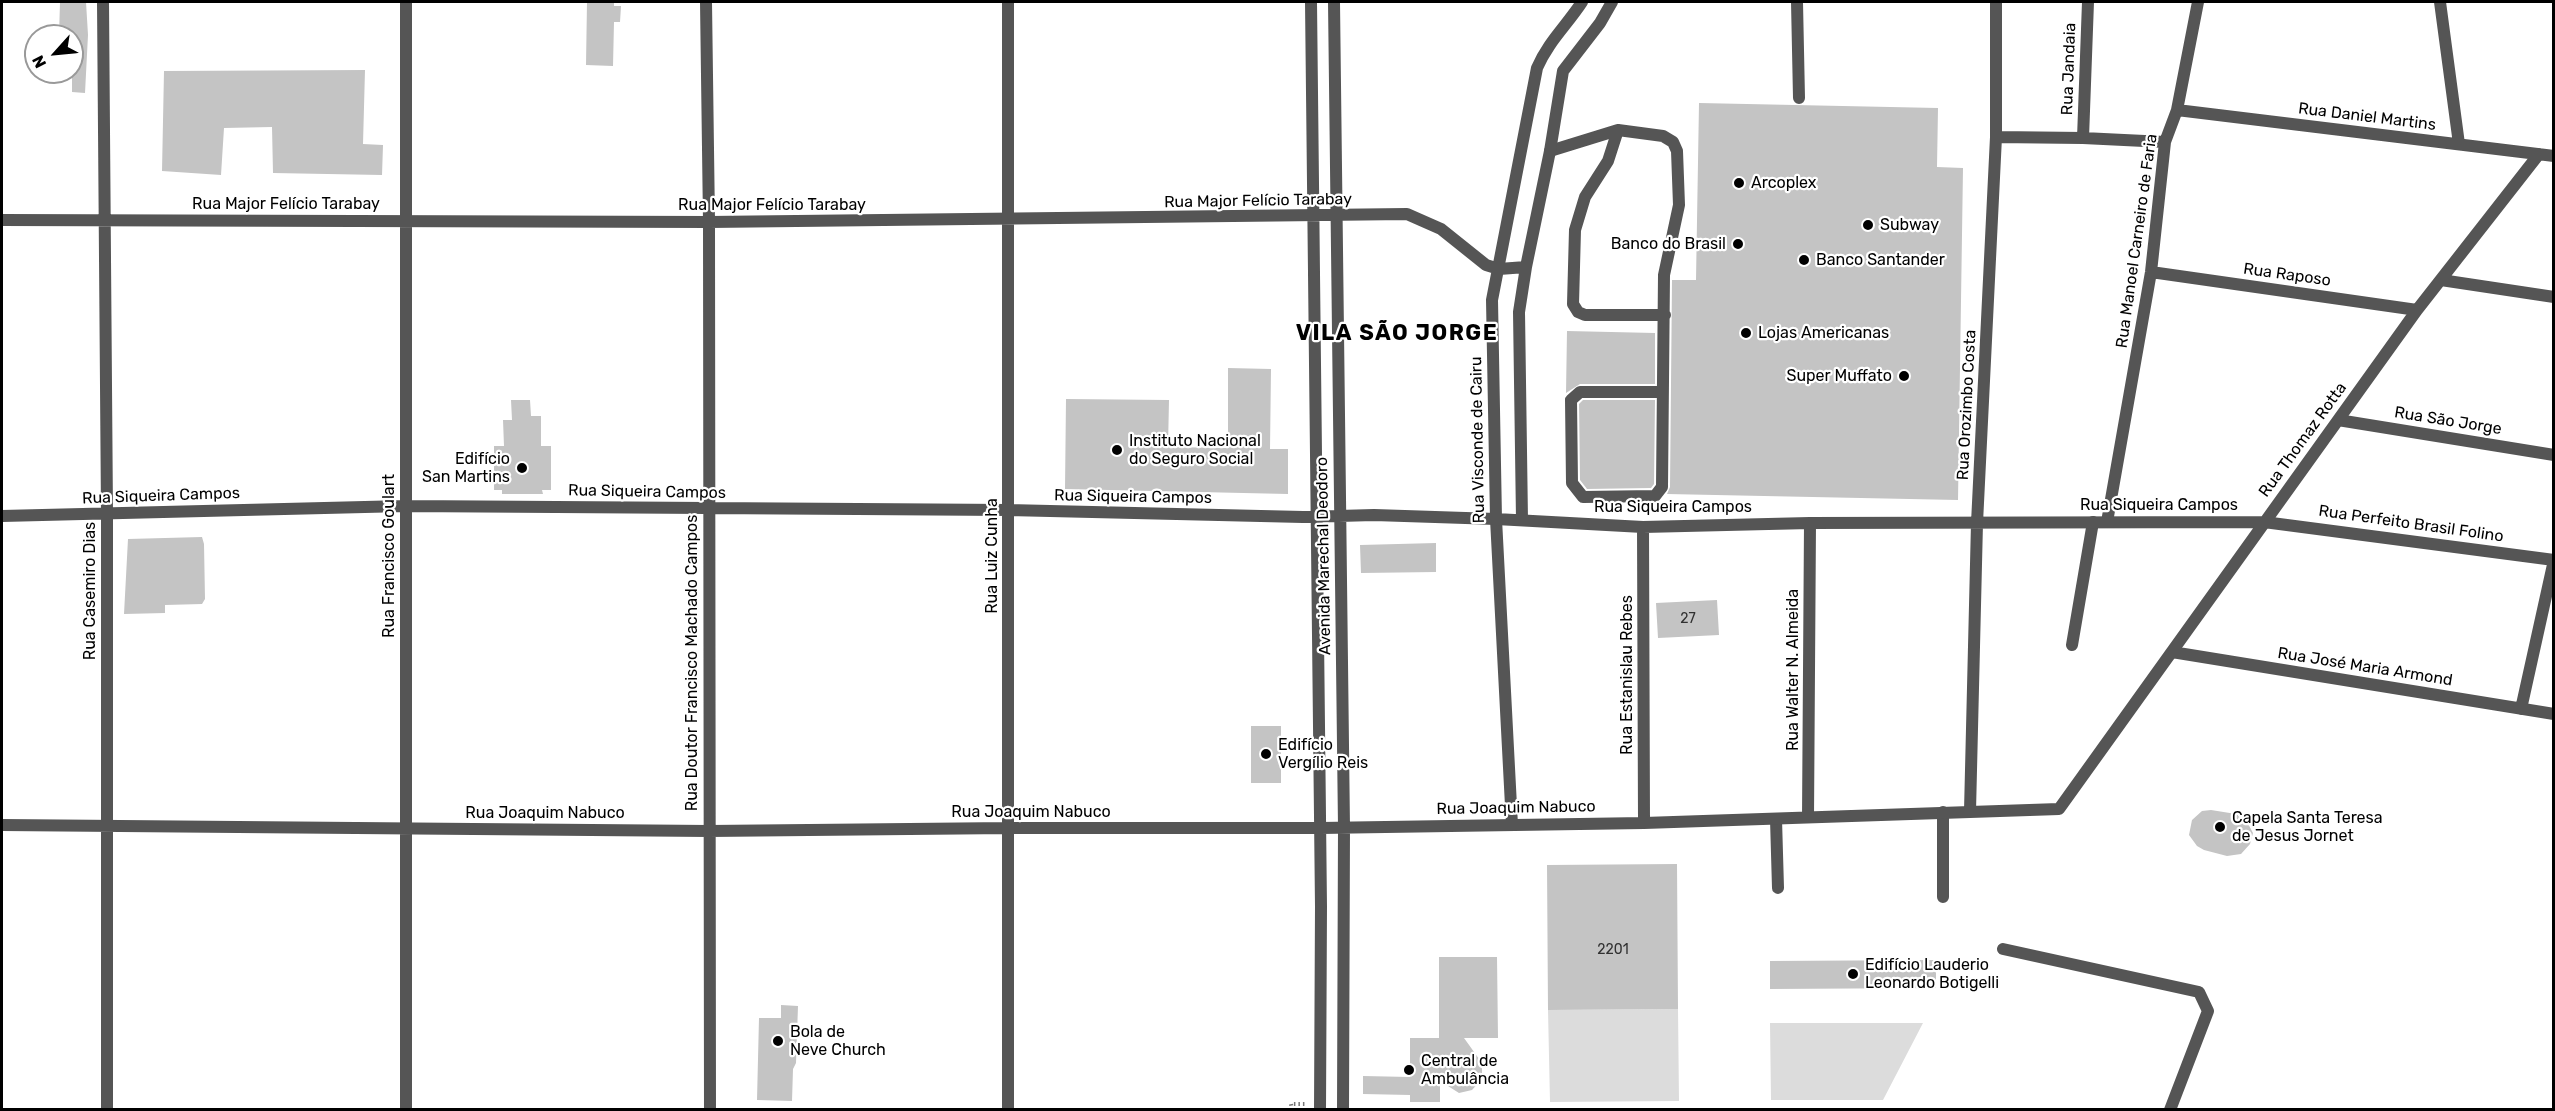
<!DOCTYPE html>
<meta charset="utf-8">
<style>
body{margin:0}
#map{position:relative;width:2555px;height:1111px;overflow:hidden;background:#fff;font-family:Rubik,sans-serif}
canvas{display:block}
.frame{position:absolute;inset:0;border:3px solid #000;pointer-events:none}
.north{position:absolute;left:24px;top:24px;width:60px;height:60px;box-sizing:border-box;background:#fff;border:2px solid #999;border-radius:50%;rotate:243deg;font-size:16px;font-weight:700;line-height:24px;text-align:center;color:#000}
.north::after{content:'';display:block;margin:auto;width:21px;height:27px;background:#000;clip-path:polygon(50% 0,100% 100%,50% 72%,0 100%)}
</style>
<div id="map">
<canvas width="2555" height="1111"></canvas>
<div class="frame"></div>
<div class="north">N</div>
</div>
<script>
const ctx = document.querySelector('canvas').getContext('2d');
ctx.lineJoin = 'round';
function paint(path, color) { ctx.fillStyle = color; ctx.fill(path, 'evenodd'); }
function strokePath(path, color, width, dash) { ctx.strokeStyle = color; ctx.lineWidth = width; ctx.lineCap = dash ? 'butt' : 'round'; ctx.setLineDash(dash || []); ctx.stroke(path); }
function drawText(font, color, halo, rows, align = 'center') {
  ctx.font = font + ' Rubik,sans-serif'; ctx.lineWidth = 4.5; ctx.setLineDash([]); ctx.textBaseline = 'middle'; ctx.strokeStyle = halo; ctx.fillStyle = color; for (const [text, x, y, turn = 0] of rows) {
    ctx.save(); ctx.translate(x, y); ctx.rotate((+turn || 0) * Math.PI / 180); ctx.textAlign = isNaN(turn) ? turn : align; if (halo) ctx.strokeText(text, 0, 0); ctx.fillText(text, 0, 0); ctx.restore();
  }
}
paint(new Path2D(`
 M1678,1009L1679,1101L1550,1102L1548,1010Z
 M1770,1023H1923L1883,1100H1771Z`), '#dcdcdc');
paint(new Path2D(`
 M60,2H86L88,35L85,93L72,92V36H59Z
 M587,2H614V6H621L620,22H614L613,66L586,65Z
 M365,70L363,144L383,145L382,175L273,173L272,127L224,128L221,175L162,171L164,71Z
 M1699,103L1938,108L1937,167L1963,168L1958,500L1667,494L1670,487L1672,280H1696Z
 M1567,331L1655,333V384H1580L1566,393Z
 M1228,368L1271,369L1270,449H1288V494L1065,489L1066,399L1169,400L1168,447L1228,448Z
 M511,400H530L531,416H541V446H551V490H542L543,494H502V490H494V446H504L503,420H512Z
 M1583,400H1655L1654,484L1651,488L1587,489L1580,480L1579,404Z
 M202,537L204,544L205,599L202,604L165,605V613L124,614L128,539Z
 M1436,543V572L1361,573L1360,545Z
 M1717,600L1719,635L1658,638L1656,603Z
 M1251,726H1281V783H1251Z
 M2211,810L2236,814L2246,820L2253,833L2250,844L2241,854L2227,856L2204,850L2197,846L2189,835L2192,820L2202,811Z
 M1677,864L1678,1009L1548,1010L1547,865Z
 M1439,957H1497L1498,1038H1464L1482,1063V1079L1472,1090L1459,1093L1440,1081V1102H1410V1095L1363,1094V1076L1410,1077V1038H1439Z
 M1936,960V988L1770,989V961Z
 M781,1005L798,1006L796,1063L793,1069L792,1101L757,1100L759,1018H781Z`), '#c4c4c4');
strokePath(new Path2D(`
 M1292,1110L1291,1104H1306`), '#777', 4, [1.5, 3]);
strokePath(new Path2D(`
 M1618,130L1608,161L1585,197L1575,230L1573,304L1578,312L1585,315H1665
 M1550,151L1618,130L1663,136L1673,142L1677,151L1679,205L1664,275L1662,487L1655,496L1583,497L1572,483L1571,400L1580,392H1661
 M1496,519L1512,825
 M2072,645L2093,522
 M1776,819L1778,888
 M1943,897V812
 M2003,949L2199,992L2208,1011L2170,1110`), '#555', 12);
strokePath(new Path2D(`
 M103,2L107,514V1110
 M406,2V1110
 M706,2L709,222L710,1110
 M1008,2V1110
 M1311,2L1321,906L1320,1110
 M1334,2L1344,827L1343,1110
 M1797,2L1799,98
 M2440,2L2459,144
 M2177,110L2554,156
 M1996,137L2083,138L2165,142
 M2083,138L2088,2
 M2,220L709,222L1407,214L1441,229L1486,265L1499,269L1526,267
 M2151,272L2417,310
 M2441,280L2554,297
 M2338,420L2554,455
 M2,516L405,506L1008,510L1303,517L1374,515L1496,519L1643,527L1810,523L2264,522L2554,560
 M1496,519L1492,300L1537,68C1548,42 1567,25 1582,2
 M1522,520L1519,312L1526,267L1550,151L1563,71L1600,23L1612,2
 M2107,522L2151,272L2165,142L2177,110L2198,2
 M1643,527L1644,823
 M2172,652L2554,714
 M2521,709L2554,560
 M1970,811L1977,523L1996,137V2
 M1808,817L1810,523
 M2,825L709,831L1009,828H1321L1644,823L2059,809L2417,310L2539,154`), '#555', 12);
for (const [x, y, r, color] of [
 [1739,183,6,"#000"],
 [1868,225,6,"#000"],
 [1738,244,6,"#000"],
 [1804,260,6,"#000"],
 [1746,333,6,"#000"],
 [1904,376,6,"#000"],
 [1117,450,6,"#000"],
 [522,468,6,"#000"],
 [1266,754,6,"#000"],
 [2220,827,6,"#000"],
 [1853,974,6,"#000"],
 [778,1041,6,"#000"],
 [1409,1070,6,"#000"]
]) { const dot = new Path2D(); dot.arc(x, y, r, 0, 2 * Math.PI); ctx.fillStyle = color; ctx.fill(dot); strokePath(dot, '#fff', 2); }
drawText('14px', '#313131', null, [
 ["27",1688,619],
 ["2201",1613,950]
]);
drawText('16px', '#000', '#fff', [
 ["Rua Jandaia",2069,69,-88],
 ["Rua Daniel Martins",2367,117,7],
 ["Rua Major Felício Tarabay",1258,201,-1],
 ["Rua Major Felício Tarabay",286,204],
 ["Rua Major Felício Tarabay",772,205],
 ["Rua Manoel Carneiro de Faria",2137,241,-82],
 ["Rua Raposo",2287,275,8],
 ["Rua Orozimbo Costa",1967,405,-87],
 ["Rua São Jorge",2448,421,9],
 ["Rua Visconde de Cairu",1478,440,-91],
 ["Rua Thomaz Rotta",2303,440,-54],
 ["Rua Siqueira Campos",647,492,1],
 ["Rua Siqueira Campos",161,496,-2],
 ["Rua Siqueira Campos",1133,497,1],
 ["Rua Siqueira Campos",2159,505],
 ["Rua Siqueira Campos",1673,507],
 ["Rua Perfeito Brasil Folino",2411,524,8],
 ["Rua Francisco Goulart",389,556,-90],
 ["Rua Luiz Cunha",992,556,-90],
 ["Avenida Marechal Deodoro",1324,556,-91],
 ["Rua Casemiro Dias",90,591,-90],
 ["Rua Doutor Francisco Machado Campos",692,663,-90],
 ["Rua José Maria Armond",2365,667,9],
 ["Rua Walter N. Almeida",1793,670,-90],
 ["Rua Estanislau Rebes",1627,675,-90],
 ["Rua Joaquim Nabuco",1516,808,-1],
 ["Rua Joaquim Nabuco",1031,812],
 ["Rua Joaquim Nabuco",545,813]
]);
drawText('16px', '#000', '#fff', [
 ["Arcoplex",1751,183],
 ["Subway",1880,225],
 ["Banco do Brasil",1726,244,"right"],
 ["Banco Santander",1816,260],
 ["Lojas Americanas",1758,333],
 ["Super Muffato",1892,376,"right"],
 ["Instituto Nacional",1129,441],
 ["do Seguro Social",1129,459],
 ["Edifício",510,459,"right"],
 ["San Martins",510,477,"right"],
 ["Edifício",1278,745],
 ["Vergílio Reis",1278,763],
 ["Capela Santa Teresa",2232,818],
 ["de Jesus Jornet",2232,836],
 ["Edifício Lauderio",1865,965],
 ["Leonardo Botigelli",1865,983],
 ["Bola de",790,1032],
 ["Neve Church",790,1050],
 ["Central de",1421,1061],
 ["Ambulância",1421,1079]
], 'left');
ctx.letterSpacing = '1.5px';
drawText('bold 22px', '#000', '#fff', [
 ["VILA SÃO JORGE",1397,334]
]);
ctx.letterSpacing = '0px';
</script>
